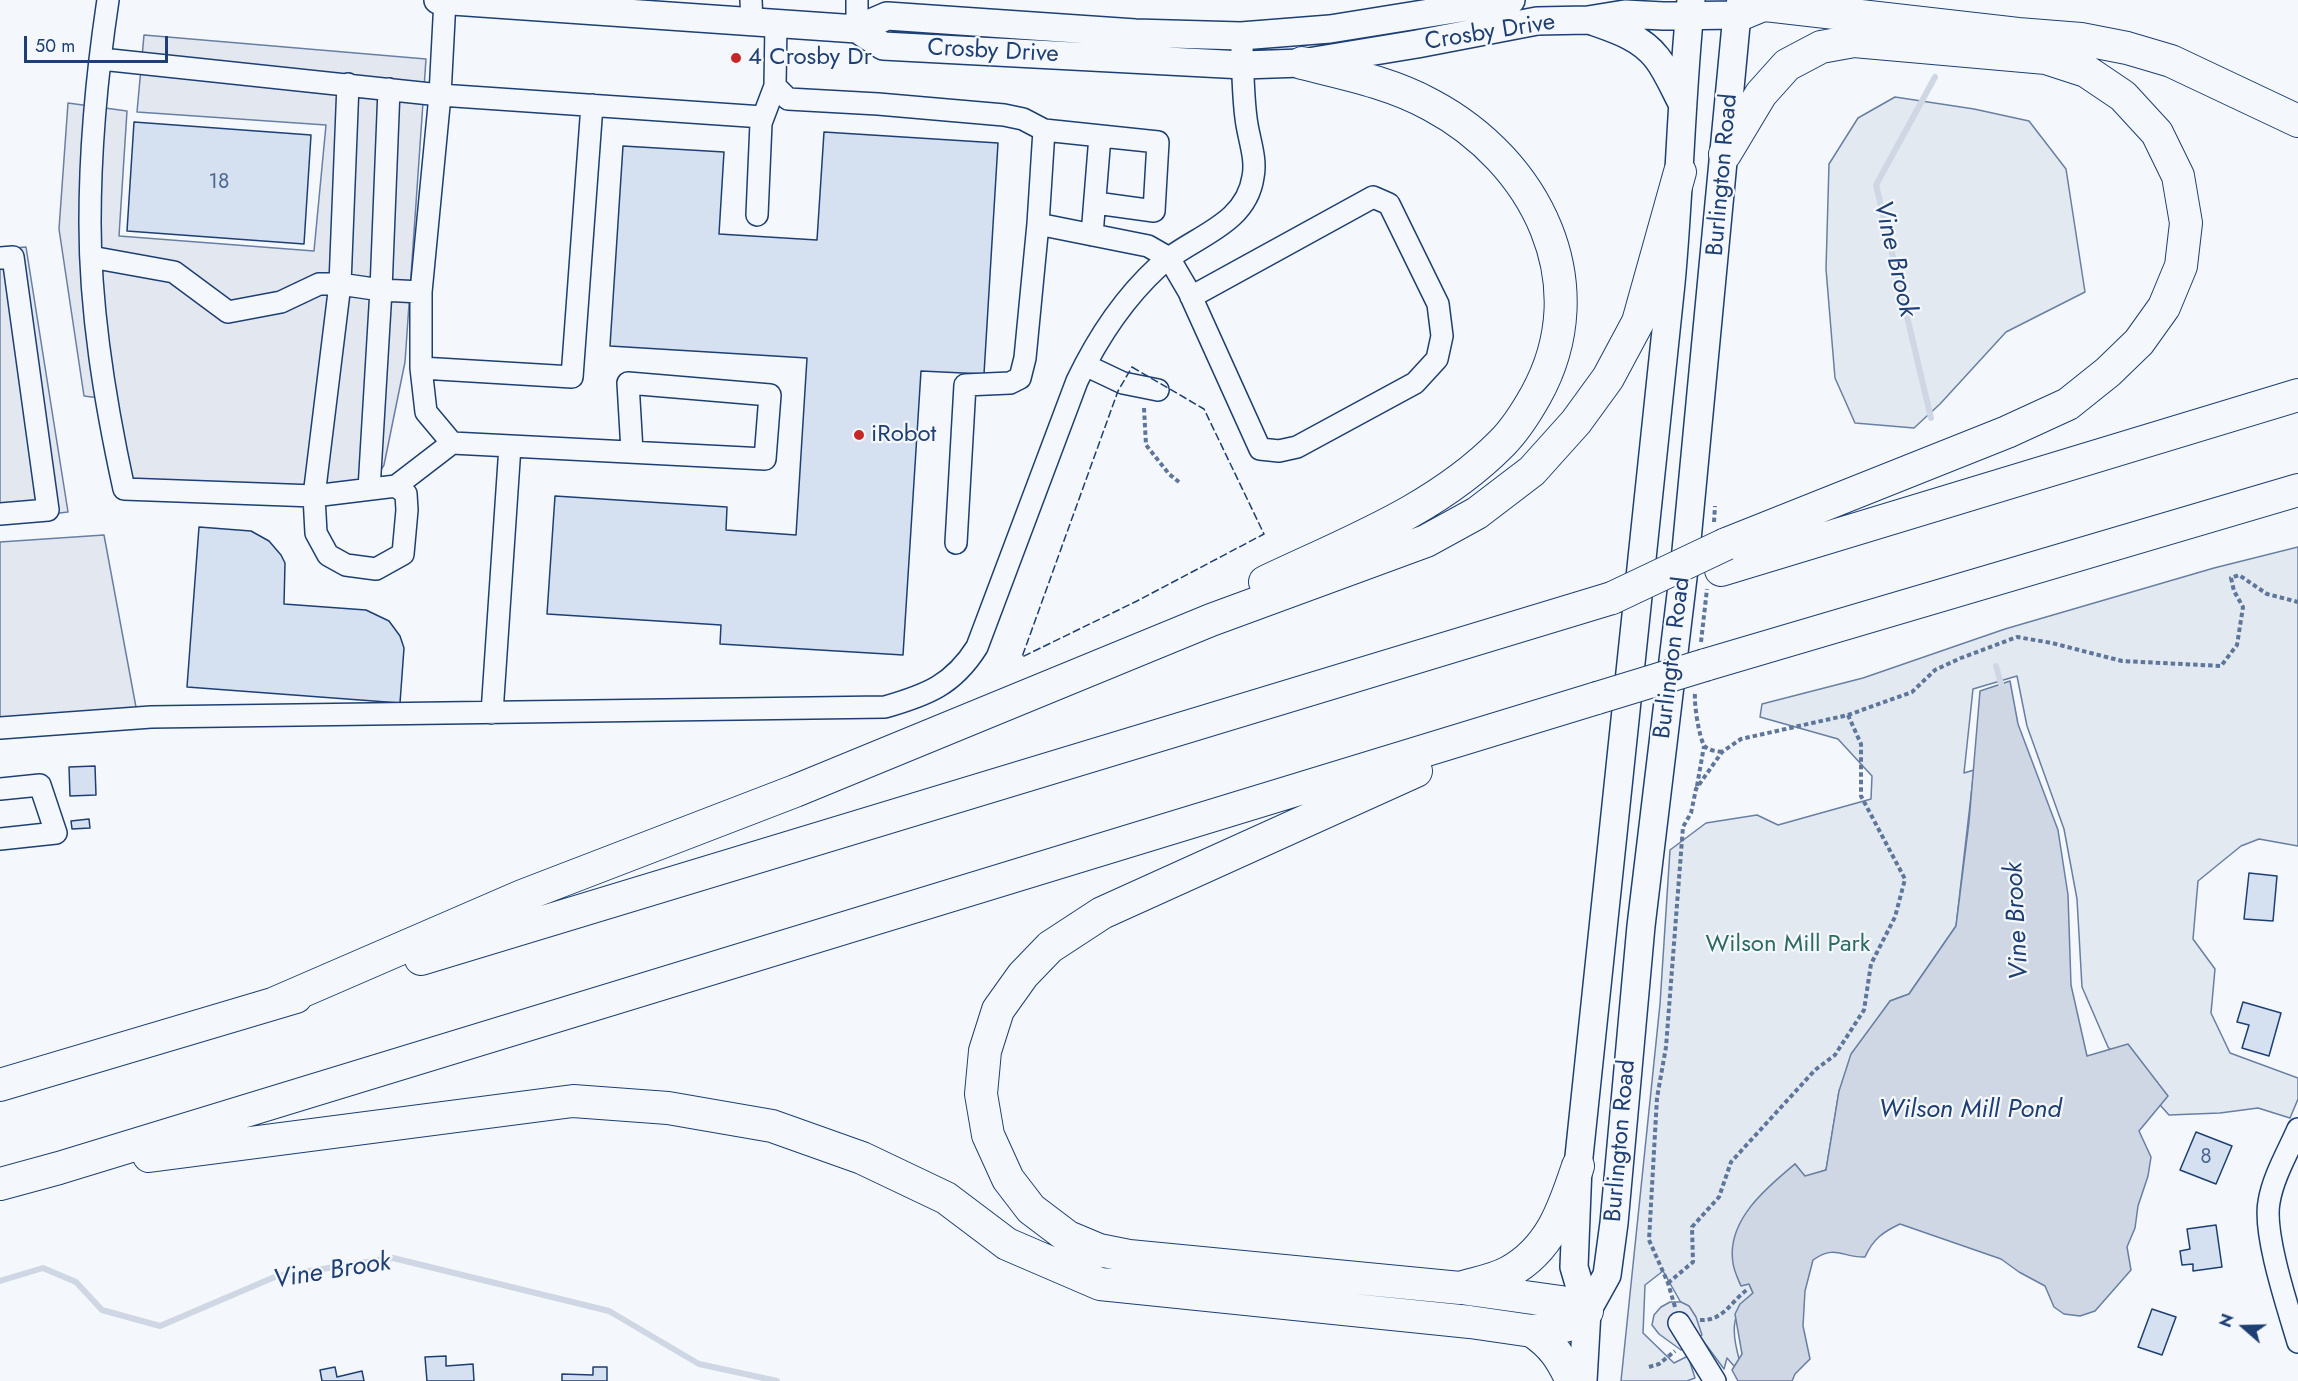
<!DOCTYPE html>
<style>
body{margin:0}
#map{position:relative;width:2298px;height:1381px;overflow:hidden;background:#f4f7fb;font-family:Jost,sans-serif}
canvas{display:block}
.north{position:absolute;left:2214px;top:1297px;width:60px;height:60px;-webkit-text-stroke:4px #f4f7fb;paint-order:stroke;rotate:290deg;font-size:16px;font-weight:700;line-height:24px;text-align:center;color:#1d3f73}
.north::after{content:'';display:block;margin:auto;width:21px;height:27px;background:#1d3f73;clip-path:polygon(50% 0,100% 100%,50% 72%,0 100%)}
.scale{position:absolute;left:24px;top:36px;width:144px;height:27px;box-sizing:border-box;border:3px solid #1d3f73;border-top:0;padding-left:8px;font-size:18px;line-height:21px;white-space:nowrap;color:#1d3f73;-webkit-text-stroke:4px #f4f7fb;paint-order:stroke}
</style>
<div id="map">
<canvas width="2298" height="1381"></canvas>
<div class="north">N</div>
<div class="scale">50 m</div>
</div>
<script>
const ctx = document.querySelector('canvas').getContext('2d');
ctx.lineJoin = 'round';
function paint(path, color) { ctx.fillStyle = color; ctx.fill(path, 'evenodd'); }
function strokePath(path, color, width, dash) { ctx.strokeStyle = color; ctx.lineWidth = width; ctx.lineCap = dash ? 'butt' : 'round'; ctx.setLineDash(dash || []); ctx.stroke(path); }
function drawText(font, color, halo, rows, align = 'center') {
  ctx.font = font + ' Jost,sans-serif'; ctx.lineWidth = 4.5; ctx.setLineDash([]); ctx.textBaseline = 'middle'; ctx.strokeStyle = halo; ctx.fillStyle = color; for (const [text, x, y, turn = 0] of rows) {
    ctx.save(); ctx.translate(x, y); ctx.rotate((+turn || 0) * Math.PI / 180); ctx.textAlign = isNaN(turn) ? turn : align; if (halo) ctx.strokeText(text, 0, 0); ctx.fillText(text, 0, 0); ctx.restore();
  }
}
const green = new Path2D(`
 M1895,97L1974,109L2029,121L2066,169L2085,292L2006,332L1940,404L1914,428L1855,423L1835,378L1826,269L1829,164L1858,118Z
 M2298,547V846L2259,839L2241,846L2198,881L2193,939L2215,969L2211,1013L2230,1053L2298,1078V1099L2290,1118L2258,1108L2220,1113L2169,1115L2108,1047L2082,987L2077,899L2064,829L2027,726L2017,676L1973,689L1964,773L1974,770L1956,926L1909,994L1890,1001L1839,1091L1826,1170L1805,1177L1795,1164L1749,1284L1753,1293C1729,1313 1732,1335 1740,1362L1734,1366L1727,1358L1724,1369L1701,1338L1663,1271L1645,1285L1643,1333L1674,1363L1688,1356L1695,1378L1687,1381H1621L1660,1004L1670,850L1706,823L1757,815L1778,825L1871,799L1872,776L1838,739L1760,717L1762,704L1863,678L2005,629L2214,568Z`);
paint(green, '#e3e9f0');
strokePath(green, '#687fa3', 1.5);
const parking = new Path2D(`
 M144,35L426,59L405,362L384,465L369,489H124L107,399L84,396L59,229L68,103L127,111L119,236L314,251L326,125L137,112Z
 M26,247L68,512L0,520V249Z
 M104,535L138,718L0,727V542Z
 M1670,1302H1681L1689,1306L1696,1317L1702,1335L1681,1350L1659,1334L1652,1325L1654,1315L1661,1307Z`);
paint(parking, '#e3e8f0');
strokePath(parking, '#687fa3', 1.5);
const water = new Path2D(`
 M2010,681L2018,724L2058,830L2068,895L2071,985L2087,1056L2128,1044L2168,1096L2139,1131L2151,1157L2148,1176L2138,1206L2135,1228L2127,1247L2131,1270L2095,1311L2080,1316L2064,1314L2054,1307L2045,1286L2019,1272L2001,1259L1900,1224C1883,1232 1873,1239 1865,1257C1843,1258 1835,1244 1813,1260L1805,1291L1803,1326L1810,1359L1795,1374L1792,1381H1738L1732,1370L1742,1354L1735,1314L1740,1304L1753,1293L1749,1284L1741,1286C1738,1279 1734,1271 1733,1263C1726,1221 1766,1188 1795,1164L1805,1176L1826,1170L1839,1091L1851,1054L1890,1001L1909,994L1956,926L1969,822L1980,691Z`);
paint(water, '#cfd7e4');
strokePath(water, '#687fa3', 1.5);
strokePath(new Path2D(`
 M1931,418L1876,185L1935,77
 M1996,666L2003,691
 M0,1281L43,1268L76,1282L102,1310L160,1326L277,1276L393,1258L609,1311L699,1364L777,1381`), '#cfd7e4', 6);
const building = new Path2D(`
 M134,122L311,135L304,244L127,231Z
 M824,132L998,143L984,374L921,371L903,655L720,644L721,625L547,614L555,496L727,507L726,530L796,535L807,358L610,346L623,146L724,152L719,234L817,240Z
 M199,527L251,531L269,541L281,555L285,563L284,604L366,610L389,621L400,636L404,648L400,703L187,687Z
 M95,766L96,795L70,796L69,767Z
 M89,819L90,828L72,829L71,821Z
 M2249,873L2277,876L2273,921L2244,919Z
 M2243,1002L2281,1013L2269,1056L2242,1048L2249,1025L2237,1022Z
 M2196,1132L2232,1146L2216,1184L2180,1170Z
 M2216,1225L2222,1267L2193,1271V1264L2182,1265L2180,1251L2190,1249L2187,1229Z
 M2152,1309L2176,1317L2162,1355L2138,1347Z
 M446,1356V1366L473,1364L474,1381H427L425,1357Z
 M335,1367L337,1377L362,1371L364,1381H322L320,1370Z
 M593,1367H607V1381H562V1374L593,1375Z`);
paint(building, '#d5e0f0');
strokePath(building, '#1d3f73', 1.5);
const minor = new Path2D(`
 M108,0C97,73 90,148 90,223C90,312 105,402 124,489L314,496L396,486L452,443L765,459L770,395L628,383L632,451
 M445,0L440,95L421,292V368L426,412L452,443
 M751,0L752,22
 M776,23L775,86L788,99L878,104L1004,115L1023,119L1044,130
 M857,29V0
 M101,59L440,95L763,117
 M348,84L340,284L314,496L316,533L328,555L346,565L376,569L403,554L407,510L406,494L396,486
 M1096,203L1154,211L1158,142L1044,130L1038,224L1148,246L1169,258L1189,292L1260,449L1279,451L1297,447L1415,383L1437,359L1442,336L1438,304L1389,204L1373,197L1191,297
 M757,215L761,123L775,86
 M1092,235L1100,136
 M91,257L174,272L228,312L281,302L319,284H340L381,290L421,292
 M0,258L13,257L48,510L0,514
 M1085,365L1123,383L1158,390
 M421,368L572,377L592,105
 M369,489L381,290L389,89
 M956,543L965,385L1010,383L1020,378L1025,358L1038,224
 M492,713L510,446
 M0,728L151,717L885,707C927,695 953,685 977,647L1077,381C1098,337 1123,299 1159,266C1191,237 1246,226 1253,177C1257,158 1248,137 1246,118C1243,95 1243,72 1242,49
 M0,789L40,785L56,833L0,839
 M2298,1129C2288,1152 2273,1177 2269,1202C2263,1234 2288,1308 2298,1342
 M1679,1323L1715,1381`);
const major = new Path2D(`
 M438,0L857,29L887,16L1135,33L1241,36L1330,29L1511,0
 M1592,21C1615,29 1641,37 1657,58C1667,71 1674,88 1682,103
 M857,29L883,46L1243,65L1302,63L1417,44L1537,21L1588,20L1625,14L1663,16L1739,15
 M1587,1311L1607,1275L1614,1223L1641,926L1685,561L1736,25L1741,0
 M1583,1381L1587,1311L1574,1267L1578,1166L1671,283C1680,188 1681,94 1691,0`);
const highway = new Path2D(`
 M1739,15L1763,5L1774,6L2018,34L2081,39L2127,48L2171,61L2298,121
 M1725,154L1761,94L1787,65L1821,47L1854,41L2046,58L2086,71L2123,96L2157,133L2178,176L2186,223L2181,266L2164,307L2139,342L2108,372L2068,404L2007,432L1726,544
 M1721,570L2298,395
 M1265,582C1349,542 1436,510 1502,443C1516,429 1527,411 1536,395C1598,283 1536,161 1431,105C1391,83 1346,74 1302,63
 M1705,665L2298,490
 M1416,771L1102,913L1050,947L1023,975L998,1010L985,1051L981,1094L988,1135L1008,1179L1031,1209L1068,1237L1099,1250L1129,1256L1460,1288C1476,1283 1495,1280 1509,1272C1551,1249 1564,1208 1578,1166
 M421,959L1612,598
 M275,1003L522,896L795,791L1211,620L1426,541L1477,513L1532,471L1576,422L1608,378L1638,322L1680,172
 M0,1085L296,997
 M149,1156L573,1101L668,1108L772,1126L862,1158L946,1198L1007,1244L1100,1284L1470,1322L1532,1331L1553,1329L1568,1325L1587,1311
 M0,1184L59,1168L1597,698
 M1468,1289L1561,1302L1587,1311
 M1532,1331C1553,1345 1561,1358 1572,1381`);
strokePath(minor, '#1d3f73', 24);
strokePath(major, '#1d3f73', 30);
strokePath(highway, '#1d3f73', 34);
strokePath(new Path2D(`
 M1144,408L1146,445L1169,474L1179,482
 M1714,522L1715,506
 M1701,642L1707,589
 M1695,694C1694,704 1699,737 1704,745C1708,751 1716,751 1722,752
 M1697,786L1704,746
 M1668,1283L1693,1262L1692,1227L1719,1197L1731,1162L1815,1070L1835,1055L1864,1010L1871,964L1895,917L1905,879L1861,796V744L1848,715
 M1675,1307L1668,1283L1649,1240L1657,1098L1666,1047L1683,827L1691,813L1696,789L1722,752L1741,739L1848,715L1912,692L1935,670L1961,658L2017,637L2052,643L2122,661L2221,666L2237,645L2243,607L2234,591L2231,578L2239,575L2267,594L2298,602
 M1700,1320C1724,1321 1730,1302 1748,1289
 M1649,1367L1659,1364L1675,1351`), '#5e769c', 4, [4.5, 3]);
strokePath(minor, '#f4f7fb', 21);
strokePath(major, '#f4f7fb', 27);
strokePath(highway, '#f4f7fb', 32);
const highwayBridge = new Path2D(`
 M1612,598L1726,544
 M1597,698L1705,665`);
strokePath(highwayBridge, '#1d3f73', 34, []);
strokePath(highwayBridge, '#f4f7fb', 32);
strokePath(new Path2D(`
 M1132,367L1204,409L1264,534L1137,601L1022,657L1118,391Z`), '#1d3f73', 1.5, [8, 3]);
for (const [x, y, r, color] of [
 [736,58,6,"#c62828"],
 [859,435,6,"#c62828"]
]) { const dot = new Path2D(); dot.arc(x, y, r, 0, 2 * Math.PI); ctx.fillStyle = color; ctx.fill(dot); strokePath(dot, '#f4f7fb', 2); }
drawText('21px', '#4b6792', null, [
 ["18",219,183],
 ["8",2206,1158]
]);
drawText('24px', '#1d3f73', '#f4f7fb', [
 ["Crosby Drive",1490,33,-9],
 ["Crosby Drive",993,52,3],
 ["Burlington Road",1723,175,-85],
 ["Burlington Road",1673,658,-83],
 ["Burlington Road",1621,1141,-85]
]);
drawText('24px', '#1d3f73', '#f4f7fb', [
 ["4 Crosby Dr",748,58],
 ["iRobot",871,435]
], 'left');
drawText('24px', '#2c6c60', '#f4f7fb', [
 ["Wilson Mill Park",1788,945]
]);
drawText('italic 26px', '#1d3f73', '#f4f7fb', [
 ["Vine Brook",1894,259,77],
 ["Vine Brook",2018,921,-93],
 ["Wilson Mill Pond",1970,1111],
 ["Vine Brook",332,1272,-9]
]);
</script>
